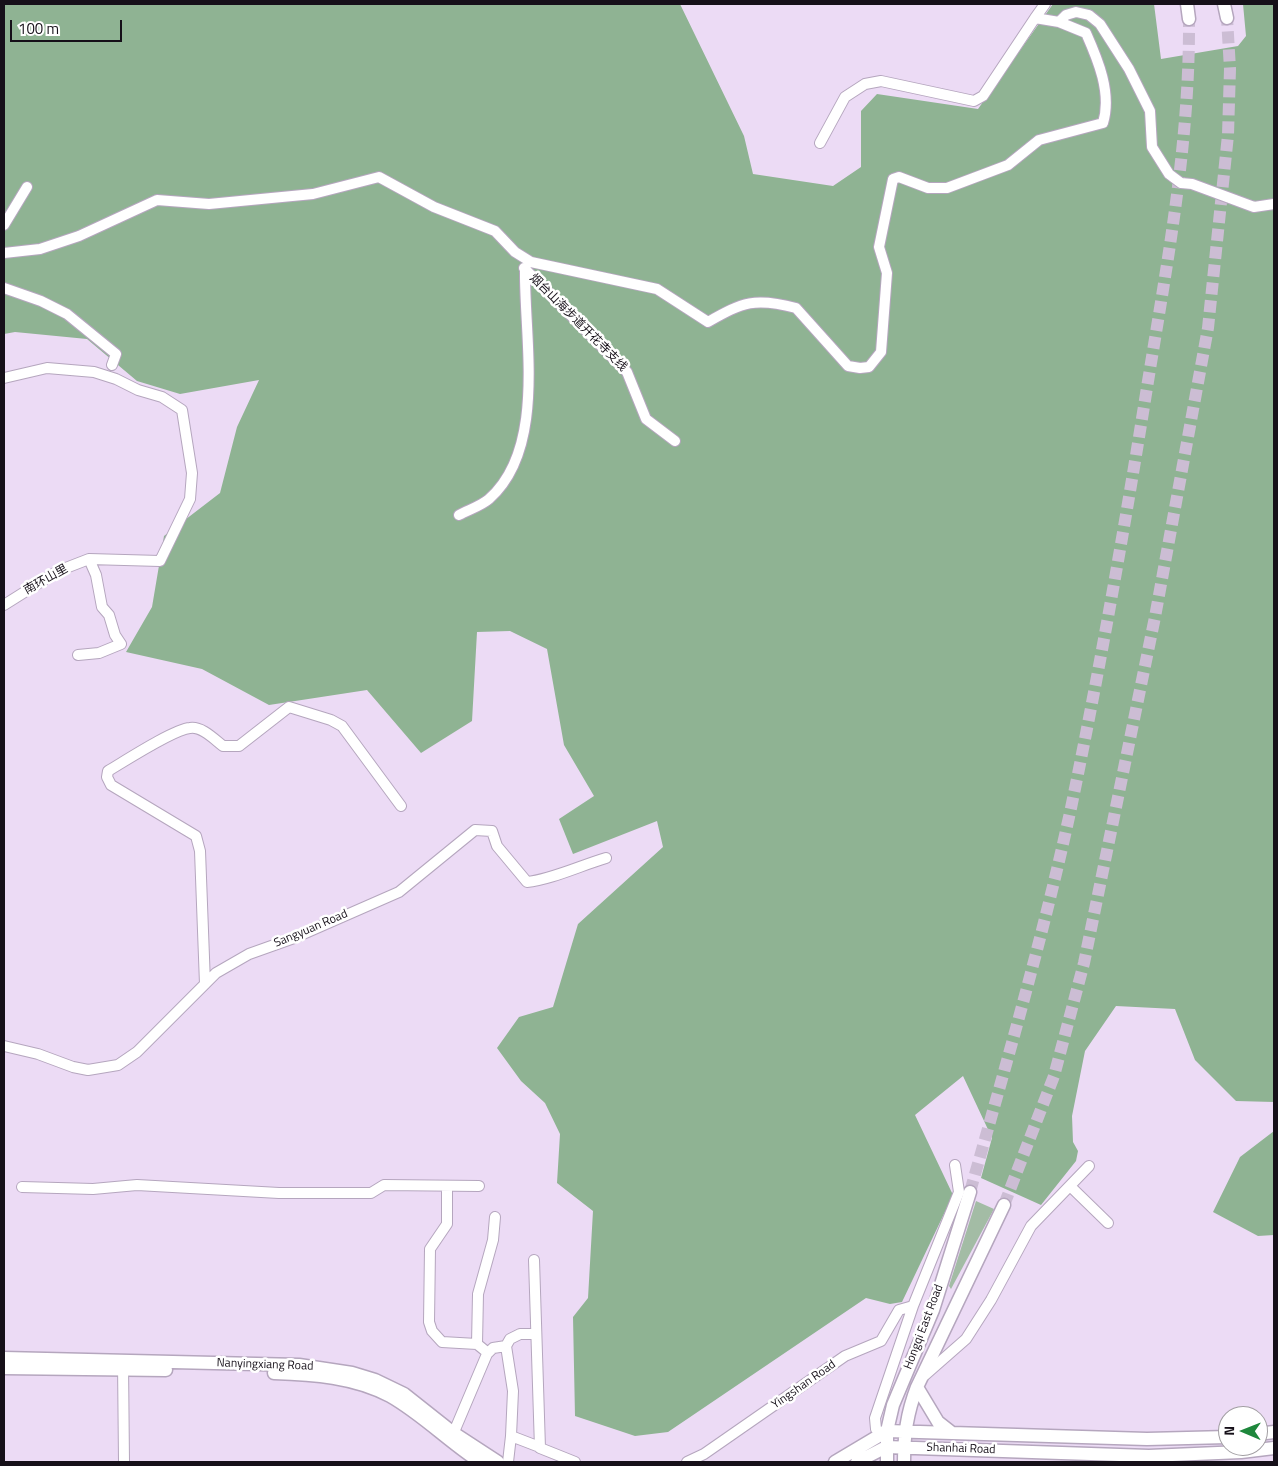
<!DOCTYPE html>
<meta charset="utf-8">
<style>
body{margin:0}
#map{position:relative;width:1278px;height:1466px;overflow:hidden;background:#ecdbf5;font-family:"Titillium Web",sans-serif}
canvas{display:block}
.frame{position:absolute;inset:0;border:5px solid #161019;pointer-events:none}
.north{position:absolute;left:1218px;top:1406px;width:50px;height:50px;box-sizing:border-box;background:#fff;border:1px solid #a29fa3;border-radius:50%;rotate:271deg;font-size:14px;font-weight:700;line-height:20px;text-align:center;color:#161019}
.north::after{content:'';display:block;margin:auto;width:18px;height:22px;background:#1e873c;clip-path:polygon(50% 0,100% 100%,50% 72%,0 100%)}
.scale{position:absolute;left:10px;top:20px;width:112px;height:22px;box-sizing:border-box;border:2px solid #161019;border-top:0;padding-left:6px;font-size:15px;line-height:18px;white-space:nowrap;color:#161019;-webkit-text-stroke:4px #fff;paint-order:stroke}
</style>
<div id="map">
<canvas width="1278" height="1466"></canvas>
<div class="frame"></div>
<div class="north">N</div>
<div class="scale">100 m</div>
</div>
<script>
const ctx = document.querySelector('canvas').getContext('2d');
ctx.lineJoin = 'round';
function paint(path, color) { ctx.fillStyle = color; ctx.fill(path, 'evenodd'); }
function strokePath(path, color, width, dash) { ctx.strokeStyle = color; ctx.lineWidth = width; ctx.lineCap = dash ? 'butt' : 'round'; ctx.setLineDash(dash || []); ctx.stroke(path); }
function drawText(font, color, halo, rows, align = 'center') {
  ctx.font = font + ' "Titillium Web","Noto Sans SC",sans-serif'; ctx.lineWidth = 5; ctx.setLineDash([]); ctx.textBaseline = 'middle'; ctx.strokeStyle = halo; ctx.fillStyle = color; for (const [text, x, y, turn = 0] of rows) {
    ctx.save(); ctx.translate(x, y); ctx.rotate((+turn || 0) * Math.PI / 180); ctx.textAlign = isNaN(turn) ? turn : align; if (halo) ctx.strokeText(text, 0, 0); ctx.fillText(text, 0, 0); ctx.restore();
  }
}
paint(new Path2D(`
 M976,1201L994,1209L951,1289L949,1286Z`), '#a3bca5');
paint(new Path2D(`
 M4,4H680L744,136L753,174L833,186L861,167V111L877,94L978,109L1053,4H1154L1161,59L1238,46L1246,36L1243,4H1274V1102L1236,1101L1195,1060L1175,1009L1116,1006L1085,1051L1072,1116L1073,1142L1078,1151L1076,1161L1041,1205L981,1178L992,1138L963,1076L915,1115L953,1195L902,1302L890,1304L866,1298L668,1432L635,1436L575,1416L573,1317L588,1298L593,1211L557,1183L560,1134L545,1103L521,1081L497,1048L519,1017L553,1007L578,924L663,847L657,821L573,854L559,819L594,796L564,745L547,649L510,631L477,632L472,721L421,753L367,690L269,705L202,669L126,652L152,607L164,536L220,493L237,427L259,380L180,394L137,381L87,339L15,332L4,334Z
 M1274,1131V1235L1258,1236L1213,1212L1240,1157Z`), '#8fb393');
strokePath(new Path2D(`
 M970,1192C1006,1065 1043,937 1071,808C1099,673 1123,537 1145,400C1165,274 1190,148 1189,19
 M1004,1205L1054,1076L1084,963L1155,617L1208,328L1228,135L1230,69L1227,18`), '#ccbdd4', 12, [12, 6]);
const minor = new Path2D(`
 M1059,22L1066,15L1076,12L1089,15L1100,24L1129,69L1150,111L1152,147L1169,174L1181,183L1192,184L1254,207L1274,204
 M820,143L845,97L865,84L881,81L974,101L983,96L1035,18
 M4,225L27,187
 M4,253L40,249L79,236L157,200L209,204L313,194L379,177L434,207L495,231L515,252L531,262L657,289L708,322C743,302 755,297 796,308L848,366L860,368L869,367L881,352L887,273L879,247L893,179L899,177L928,188H947L1008,165L1039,140L1103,123C1112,93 1098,60 1086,33L1059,22L1035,18L1045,4
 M524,268L627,372L646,419L675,441
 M4,288L41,301L67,314L116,354L112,365
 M4,378L47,368L94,372L116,379L138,390L162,397L182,410L192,473L190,499L160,561L89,559L58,571L4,605
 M459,515C468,510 481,506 489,499C547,448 524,338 525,270
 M78,655L99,653L121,644L115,635L109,615L102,607L96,575L89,559
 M205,984L200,851L196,836L111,785L107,777L108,771C125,761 174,729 190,728C202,726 215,740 223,746H239L289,707L331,720L342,726L401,806
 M4,1046L38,1054L73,1067L88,1070L118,1065L137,1052L216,973L249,954L294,938L399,892L475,830L492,831L497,846L527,882C550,880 582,865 606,858
 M447,1186V1224L430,1249L429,1322L432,1331L442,1342L477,1344
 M1070,1186L1108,1223
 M22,1187L93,1189L137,1185L279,1193H371L384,1185L479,1186
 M534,1260L540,1448L575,1462
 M536,1334H520L510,1339L506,1346L513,1391L511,1436L537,1446
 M488,1353L477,1344L478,1294L493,1240L495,1217
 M123,1363L124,1462
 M925,1375L966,1339L991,1300L1031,1226L1089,1166
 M887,1431L879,1432L876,1429L875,1418L913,1306L959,1192L955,1165
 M451,1439L487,1354L493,1348L506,1346
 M508,1462L511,1436
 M687,1462L704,1454L845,1356L881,1341L899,1310L913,1306`);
const major = new Path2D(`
 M1187,4L1189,19
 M1224,4L1227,18
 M4,1358L299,1365L352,1373L375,1380L404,1394L452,1432L498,1462
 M4,1368L166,1370
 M274,1373C312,1374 355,1377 390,1396C422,1414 449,1442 480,1462
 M917,1387L938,1422L952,1433
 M1258,1434L1274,1432
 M835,1462L887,1431L1147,1439L1228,1437
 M857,1462L886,1447L1149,1456L1241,1452L1274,1448
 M887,1462V1431L893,1405L933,1310L970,1192
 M904,1462C904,1435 907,1413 917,1387L1004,1205`);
strokePath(minor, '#b5a6be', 12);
strokePath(major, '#b5a6be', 15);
strokePath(minor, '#fff', 10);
strokePath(major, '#fff', 12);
drawText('12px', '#161019', '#fff', [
 ["烟台山海步道开花寺支线",578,323,45],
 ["南环山里",46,580,-29],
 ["Sangyuan Road",311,929,-23],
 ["Hongqi East Road",924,1327,-69],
 ["Nanyingxiang Road",265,1365,2],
 ["Yingshan Road",804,1385,-35],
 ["Shanhai Road",961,1449,2]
]);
</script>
